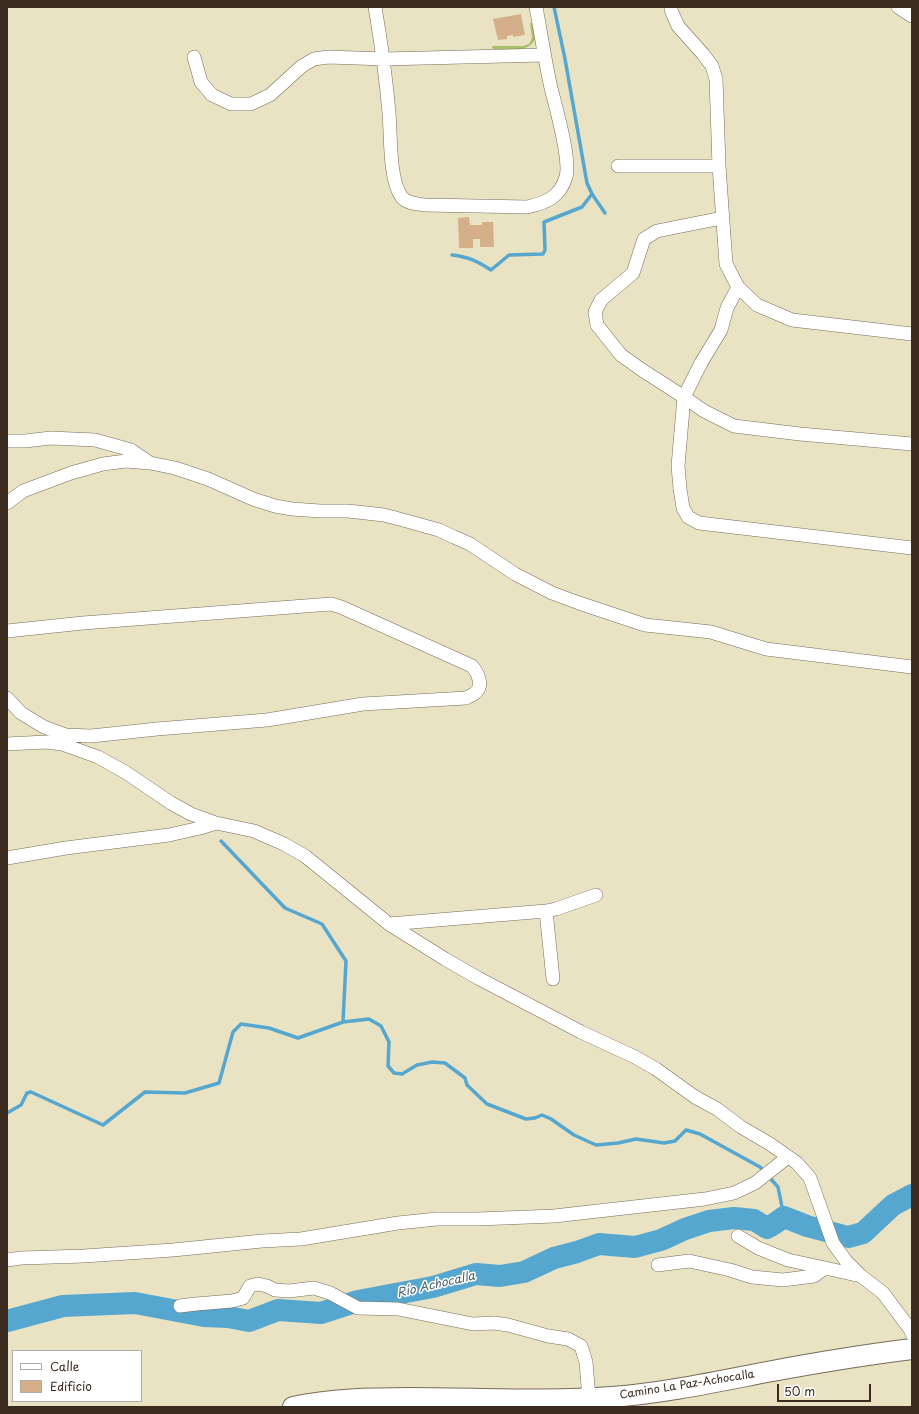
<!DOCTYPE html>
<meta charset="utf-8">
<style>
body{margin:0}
#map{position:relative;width:919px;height:1414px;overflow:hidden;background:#e9e3c4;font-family:"Playpen Sans",sans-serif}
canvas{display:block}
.frame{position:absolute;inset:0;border:8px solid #3b2a1e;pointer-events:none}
.legend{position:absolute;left:12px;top:1350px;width:130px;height:52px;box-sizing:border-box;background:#fff;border:1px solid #b1aaa5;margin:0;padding:5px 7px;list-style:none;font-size:12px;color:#3b2a1e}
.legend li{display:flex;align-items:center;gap:8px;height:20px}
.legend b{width:20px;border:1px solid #b1aaa5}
.scale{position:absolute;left:777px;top:1384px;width:94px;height:18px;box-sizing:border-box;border:2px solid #3b2a1e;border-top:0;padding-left:5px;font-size:12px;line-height:14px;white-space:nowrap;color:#3b2a1e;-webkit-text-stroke:3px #fff;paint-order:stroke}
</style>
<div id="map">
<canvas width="919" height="1414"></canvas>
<div class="frame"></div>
<ul class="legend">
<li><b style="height:5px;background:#fff"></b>Calle</li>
<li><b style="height:11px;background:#d5af89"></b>Edificio</li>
</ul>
<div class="scale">50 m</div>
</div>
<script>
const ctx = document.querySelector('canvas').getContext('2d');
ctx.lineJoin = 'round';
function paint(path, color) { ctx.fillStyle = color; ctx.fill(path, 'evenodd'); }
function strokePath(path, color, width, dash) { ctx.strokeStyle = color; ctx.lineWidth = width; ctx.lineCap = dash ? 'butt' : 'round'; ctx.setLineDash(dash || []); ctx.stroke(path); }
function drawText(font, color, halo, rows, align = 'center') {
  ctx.font = font + ' "Playpen Sans",sans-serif'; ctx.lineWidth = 3; ctx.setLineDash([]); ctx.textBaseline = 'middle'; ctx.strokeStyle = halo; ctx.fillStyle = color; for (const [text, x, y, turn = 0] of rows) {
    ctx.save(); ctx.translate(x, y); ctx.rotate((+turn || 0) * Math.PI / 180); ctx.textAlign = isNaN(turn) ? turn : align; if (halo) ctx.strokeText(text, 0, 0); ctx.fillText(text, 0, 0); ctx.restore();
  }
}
paint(new Path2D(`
 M530,23H533L535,39C529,54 506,49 493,49L492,46H523L529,44L532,38Z`), '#a9c166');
strokePath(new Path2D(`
 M554,7L565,59L587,183L592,194L605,213
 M452,255C469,257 477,261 491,270L509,255L543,254L545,250L544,222L582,207L592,194
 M221,841L285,908L322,924L346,961L343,1022
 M7,1113L21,1105L27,1093L31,1092L103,1125L145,1092L185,1093L219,1083L233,1032L241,1024L269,1028L298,1038L343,1022L369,1019L381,1026L389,1042L388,1066L394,1073L402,1074L417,1065L432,1062L445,1063L465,1078L467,1085L487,1104L526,1119L535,1118L542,1115L551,1119L574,1135L596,1145L618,1143L636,1139L664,1143L675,1141L686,1130L700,1134L760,1167L765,1172
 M769,1177L778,1187L784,1217`), '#55a7d0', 3.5);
strokePath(new Path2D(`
 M7,1321L63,1306L135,1303L204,1316L228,1317L249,1321L278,1310L321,1313L358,1301L433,1287L476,1274L500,1276L524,1272L554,1258L577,1252L599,1244L635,1247L661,1240L685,1229L709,1221L734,1218L754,1220L767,1228L774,1224L784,1217L807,1226L848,1237L863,1233L893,1205L912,1195`), '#55a7d0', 22);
paint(new Path2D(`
 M521,14L525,35L513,37V35L507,36V39L498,40L493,19Z
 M469,217L470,225H482V222H493L494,247H480V239H473V248H459L458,218Z`), '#d5af89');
const minor = new Path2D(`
 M375,7C381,42 386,77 389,113C391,136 389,178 401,196C406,204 418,204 426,205L527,207C546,203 560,197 566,177C571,160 556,108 551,88C545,61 541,34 536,7
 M671,7V10L678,26L703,54L712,66L716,79L719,166L726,264L738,287L757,305L792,320L912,334
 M898,7L912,16
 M194,57L201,82L212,95L231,104H251L270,95L302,66L314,59L328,57L384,59L544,55
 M618,166H719
 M722,218L657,231L644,239L633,273L601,300L595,312L597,325L621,355L642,370L684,397L704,411L734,426L800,434L912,444
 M738,287L727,308L721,330L701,363L684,397L678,466L680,489L683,508L688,517L699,523L912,548
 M7,441H25L51,438L95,440L131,450L150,463L175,468L208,479L253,499L275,506L292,509L320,511H348L384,515L403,520L439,530L454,537L470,544L515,574L552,593L579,603L645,625L711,632L766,649L912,667
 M7,503L23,491L71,473L103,464L126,461L150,463
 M7,631L83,623L331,604L341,607L472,666C478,673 484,686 475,693C473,695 469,696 466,698L363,704L267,720L157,729L91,736L66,735L44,727L21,713L7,698
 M66,735L62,744L98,757L125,772L171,803L191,814L216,823
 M7,744L46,742L62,744
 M7,858L66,848L169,835L200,828L216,823L254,831L284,844L305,856L389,924L546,911
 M389,924L445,959L478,978L581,1032L635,1057L656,1069L695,1097L717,1109L741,1127L770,1144L797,1163L810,1178L833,1243L846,1261L861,1276
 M553,979L546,911L556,909L596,895
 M738,1236L758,1248L788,1260L825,1268
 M7,1260L21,1258L84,1256L173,1250L262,1241L301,1239L398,1223L437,1219H478L554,1216L705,1199L734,1193L755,1183L788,1157
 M658,1265L689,1261L730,1270L752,1277L783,1280L814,1276L825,1268L861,1276L883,1293L910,1329L912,1334
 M180,1306L196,1304L232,1301L243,1298L250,1286L258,1284L267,1286L275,1290L289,1291L314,1288L330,1293L358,1308L398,1309L473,1324L494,1323L508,1325L548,1336L568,1339L581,1346L586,1362L589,1398`);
const primary = new Path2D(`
 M293,1407C331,1399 370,1398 409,1398C476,1398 545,1402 612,1397C664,1393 715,1382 767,1372C815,1363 863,1355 912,1349`);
strokePath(minor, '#786b58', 14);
strokePath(primary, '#786b58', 22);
strokePath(minor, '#fff', 13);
strokePath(primary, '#fff', 20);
drawText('11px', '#3b2a1e', '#fff', [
 ["Camino La Paz-Achocalla",687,1385,-9]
]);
drawText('italic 12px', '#455c65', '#fff', [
 ["Río Achocalla",436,1285,-13]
]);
</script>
